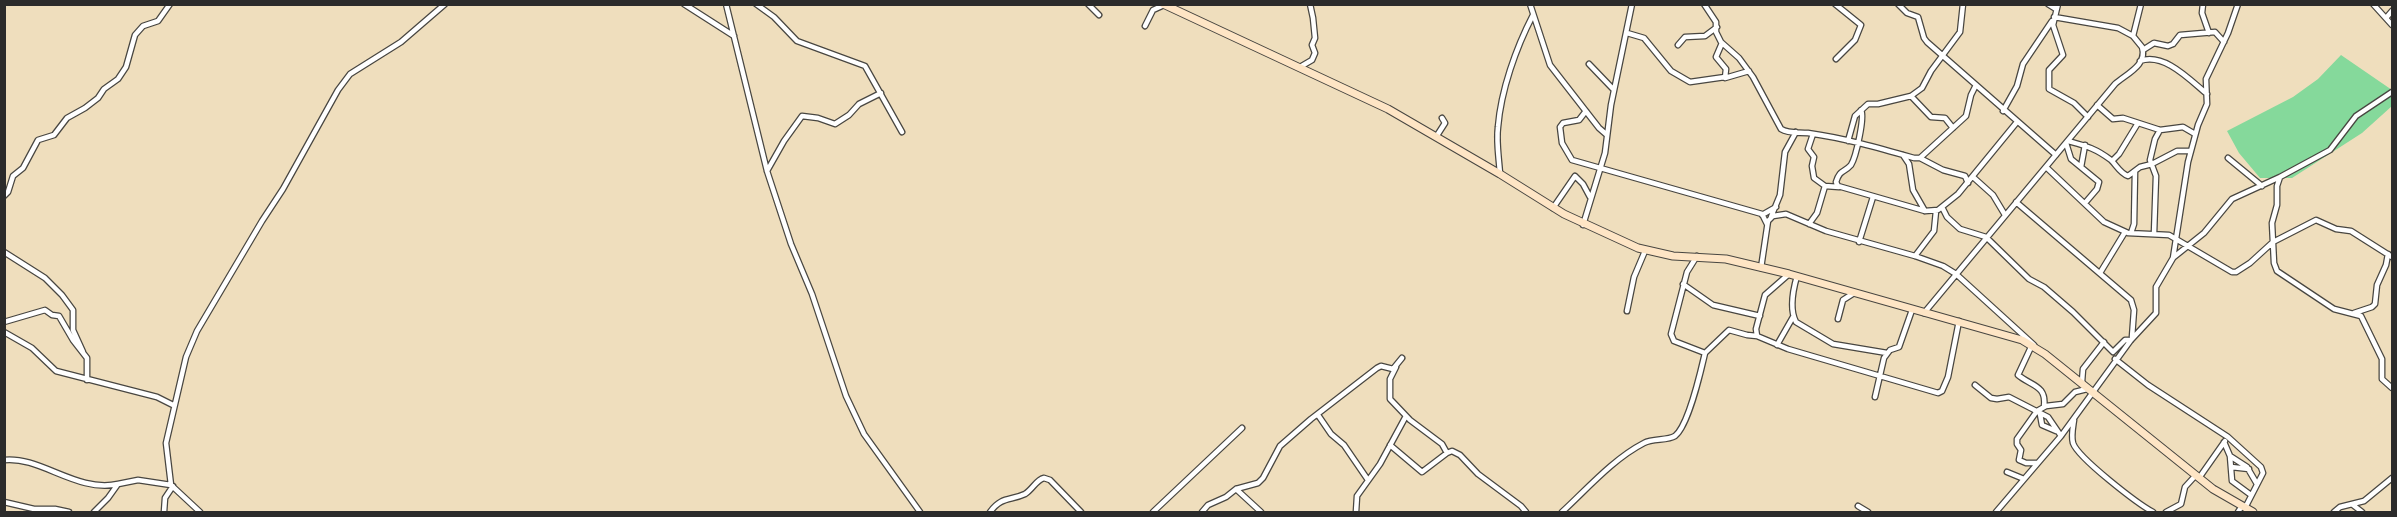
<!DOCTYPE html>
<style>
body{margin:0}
#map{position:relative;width:2397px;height:517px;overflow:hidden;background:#efdebd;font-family:Dekko,sans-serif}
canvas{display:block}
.frame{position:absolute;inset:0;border:6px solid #2b2b2b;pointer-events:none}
</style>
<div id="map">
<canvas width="2397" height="517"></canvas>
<div class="frame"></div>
</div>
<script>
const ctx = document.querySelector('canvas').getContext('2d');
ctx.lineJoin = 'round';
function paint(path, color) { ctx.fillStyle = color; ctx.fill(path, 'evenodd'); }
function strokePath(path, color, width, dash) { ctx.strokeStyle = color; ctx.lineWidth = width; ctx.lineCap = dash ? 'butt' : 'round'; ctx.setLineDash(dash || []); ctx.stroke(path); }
paint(new Path2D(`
 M2341,55L2392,90V106L2362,133L2292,178H2260L2239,153L2227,131L2293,97L2318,79Z`), '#85d99b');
const street = new Path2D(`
 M684,4L734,36
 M726,4L767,171L791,244L812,294L846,396L864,434L920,512
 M756,4L774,17L797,41L865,66L902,132
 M1088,4L1099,15
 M1530,4L1550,65L1599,128L1607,135
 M1704,4L1716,22V32L1721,42L1739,58L1753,77L1781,129C1789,134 1799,132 1808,133C1844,138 1879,148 1914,158H1920L1966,116L1971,95L1976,85
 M1835,4L1861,25L1855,40L1836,59
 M1898,4L1907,13L1918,17L1924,38L1927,42L2056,155
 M2048,4L2056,9
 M2058,4L2053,25L2063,55L2049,70V89L2074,103L2088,117
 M2203,4L2202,13L2209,33
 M2373,4L2392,25
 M2386,18L2392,11
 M1145,26L1153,10L1164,5
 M1627,33L1644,38L1671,71L1690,82L1725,77
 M2133,36L2141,4
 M1722,43L1716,57L1726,69L1725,78L1749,71
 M1678,45L1685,37L1705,36L1717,27
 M2143,50L2154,43L2168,46L2173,44L2180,35L2215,32L2224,42
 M2140,61C2164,52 2190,80 2207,94
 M1589,64L1614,90
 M1300,67L1312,60L1315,53L1312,45L1315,38L1313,18L1310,4
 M2392,92L2356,116L2330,150L2280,177L2277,186V205L2272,223L2274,263L2277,271L2334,309L2361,316L2382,359V379L2392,388
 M1911,96L1931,117L1945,118L1953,128
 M2097,105L2113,119L2123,118L2160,130L2183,127L2195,134
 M1861,110C1865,117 1856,157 1851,165C1844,173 1840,169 1836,182L1838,186L1925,211L1938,210L1958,194L2017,122
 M1586,111L1579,120L1563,123L1560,127L1562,143L1572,160L1762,214L1767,224
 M2003,111L2017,86L2023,64L2052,21
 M1813,134L1808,149L1814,157L1812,166L1814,178L1825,186L1839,187
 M1436,137L1445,123L1442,118
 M1848,141L1855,116L1868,104H1878L1911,96L1922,88L1931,71L1960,32L1963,4
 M2068,141C2086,146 2095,148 2111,160C2117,166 2120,173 2128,176L2140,167L2152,164L2177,151H2191
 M2066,143L2071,159L2099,182L2097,189L2085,203
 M1903,155L1909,164L1913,190L1925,211
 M1920,158L1943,170L1965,176L1968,183
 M2228,158L2262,186
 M2112,161L2119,154L2138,123
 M2046,167L2104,222L2128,233L2169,235L2232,272H2236L2250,263L2273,242L2316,220L2336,229L2351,231L2392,257
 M2081,167L2085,145
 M767,171L784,141L802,116L818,118L835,124L849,115L859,104L881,93
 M1500,174C1499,158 1496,142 1498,127C1501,90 1516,48 1533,15
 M1973,177L1993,195L2005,215
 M4,196L8,192L13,176L23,168L38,140L54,135L67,118L85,108L98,98L104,89L118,79L126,67L135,35L143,26L158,21L170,4
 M2016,202L2131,300L2134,310L2132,337
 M1942,207L1947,217L1960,229L1986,237L2029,279L2044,287L2073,312L2113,352L2125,340H2131
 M1553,208L1575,176L1583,184L1590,197
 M1762,215L1776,207
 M1771,217L1780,195L1785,152L1796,132
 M1809,224L1817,213L1825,186
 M1583,225L1605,153L1611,105L1632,4
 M2131,233L2134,224L2135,171
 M2154,234L2156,176L2150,160L2155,139L2160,130
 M1859,242L1873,197
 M4,252L45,278L62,295L73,310V330L83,352
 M1697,256L1687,272L1671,334L1674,341L1705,353
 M1915,256L1934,231L1936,211
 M2174,257L2204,233L2232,199L2280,177
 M1761,268L1768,221L1773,216L1786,214L1826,231L1915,256L1943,266L1956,274L2034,345
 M2100,273L2125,232
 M1789,274L1765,295L1756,329L1757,336L1788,349L1938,393L1942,391L1948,377L1959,321
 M1797,276C1793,290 1789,309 1796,322L1833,344L1887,353
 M1683,284L1713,305L1760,316
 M1627,311L1634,277L1645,251
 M1924,313L2115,84C2126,74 2148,65 2142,47L2133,36L2118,28L2054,17
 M2354,313L2372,307L2375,304L2377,285L2386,265L2388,254
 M1838,319L1843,300L1854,293
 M4,322L45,310L52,315L59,316L73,340L87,358V380
 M4,332L32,348L56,371L157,397L173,405
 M1777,345L1793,317
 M2032,345L2018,375C2031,386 2047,385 2044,407
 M2115,359L2148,385L2228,437L2261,467L2263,473L2245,508
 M1396,367L1390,379V399L1410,420L1442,444L1447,453
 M2082,382L2083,369L2104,342
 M1975,385L1991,398L1997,399L2009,397L2048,417L2061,436
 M1875,397L1884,358L1890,350L1899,347L1912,310
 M2040,414L2042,425L2056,431
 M1318,415L1331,434L1344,445L1368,480
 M2074,420C2073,427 2071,436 2073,443C2078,458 2138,504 2153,512
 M2224,442L2230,456L2232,481L2251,495
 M1390,445L1422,472L1447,453L1452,451L1460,455L1478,474L1521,506L1526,512
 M2230,456L2247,467L2257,484
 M4,460C41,456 76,493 118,484
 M2037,463H2026L2019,460L2021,450L2017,444V439L2037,411L2046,406L2063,404L2075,392L2087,389
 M2231,467L2249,469
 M2007,472L2024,479
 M2199,478L2225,441
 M1236,489L1261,512
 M4,502L34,509H55L69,512
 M2353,505L2362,512
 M1858,506L1868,512
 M94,512L108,498L118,484L138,480L171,485
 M164,512L165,498L173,486
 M200,512L171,485L166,443L186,357L197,331L262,221L283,189L338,90L350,74L401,42L445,4
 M990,512C1002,496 1010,501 1025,494C1033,489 1036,480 1044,478L1050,480L1081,512
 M1153,512L1242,428
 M1202,512L1208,505L1226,497L1236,489L1258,483L1263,478L1280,446L1311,419L1377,368L1381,366L1393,369L1402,358
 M1356,512L1357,496L1380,464L1406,416
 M1562,512C1587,489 1613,459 1644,443C1653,438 1667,441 1675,436C1689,425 1701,370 1705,353L1729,330L1747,335L1757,336
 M1996,512L2061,436L2131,340L2156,313V287L2173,258L2188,162L2198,125L2207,104L2206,79L2228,33L2238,4
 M2166,512L2181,504L2185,487L2196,475
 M2238,512L2242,506
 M2334,512L2340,507L2364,501L2392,478`);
const secondary = new Path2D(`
 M1163,4L1388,109L1500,174L1564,214L1638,248L1673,256L1726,259L1789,274L2022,340L2045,354L2213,489L2253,512`);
strokePath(street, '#484641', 7);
strokePath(secondary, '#484641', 9);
strokePath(street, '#fff', 4.5);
strokePath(secondary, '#fee5c5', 7);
</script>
